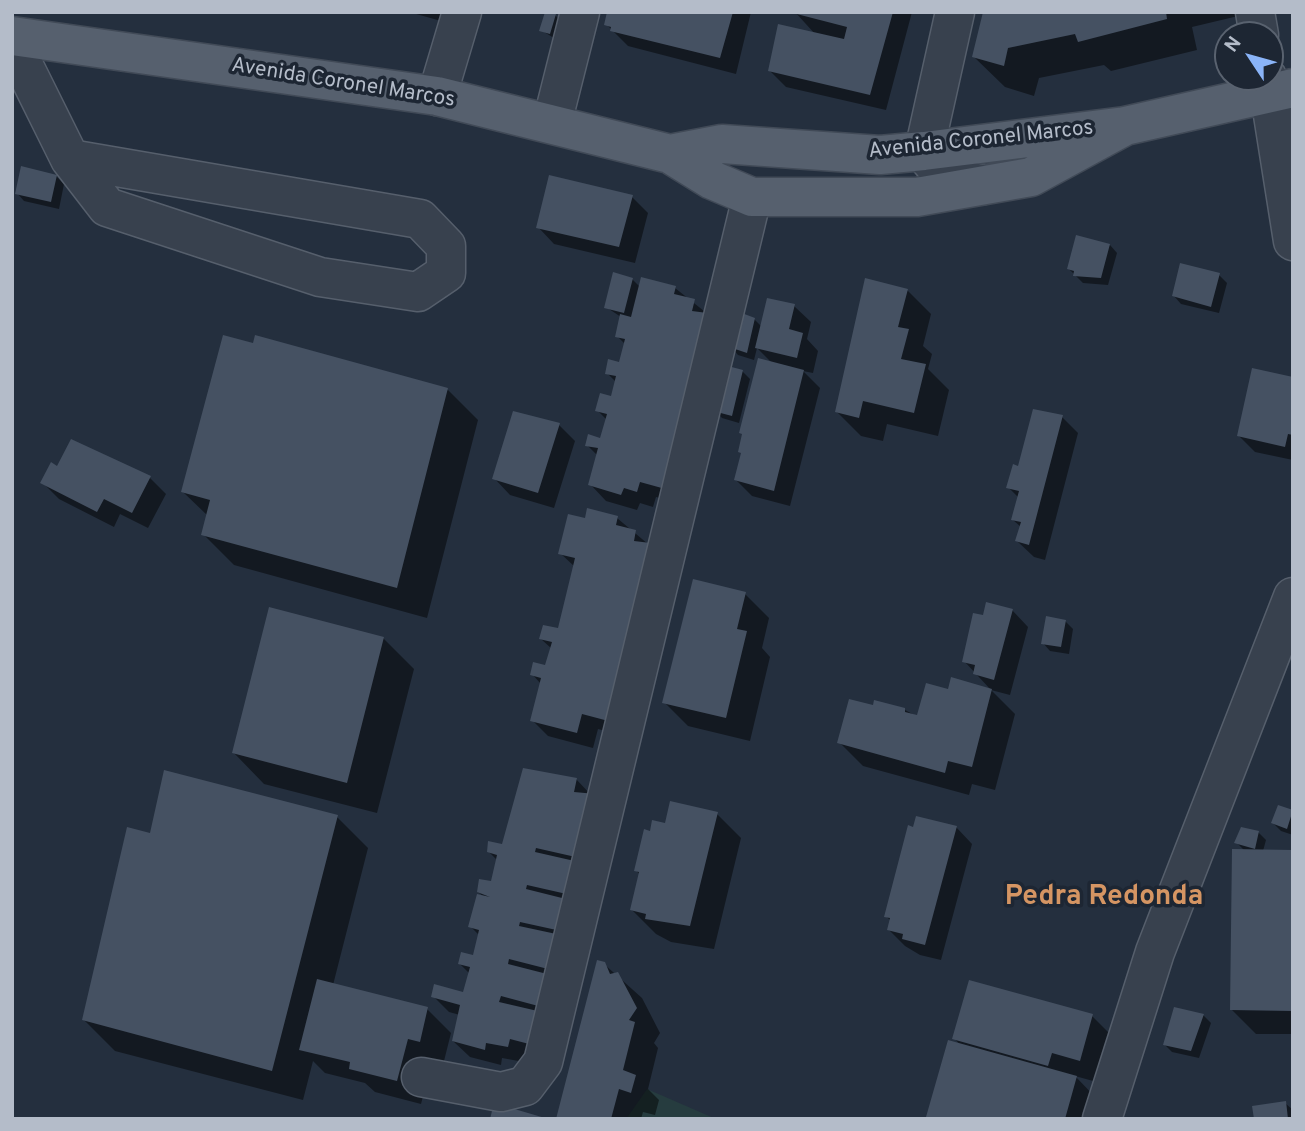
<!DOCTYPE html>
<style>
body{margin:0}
#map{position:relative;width:1305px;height:1131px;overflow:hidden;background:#242f3e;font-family:Overpass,sans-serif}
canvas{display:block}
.frame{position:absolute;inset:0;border:14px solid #b4bcc9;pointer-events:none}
.north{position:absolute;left:1214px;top:21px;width:70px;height:70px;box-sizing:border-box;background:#1d2633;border:2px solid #59626f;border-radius:50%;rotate:306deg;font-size:19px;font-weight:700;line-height:28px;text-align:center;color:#b4bcc9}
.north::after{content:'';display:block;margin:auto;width:24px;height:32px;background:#8ab4f8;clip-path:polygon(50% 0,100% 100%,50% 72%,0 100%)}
</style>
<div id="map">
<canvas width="1305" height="1131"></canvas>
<div class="frame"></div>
<div class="north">N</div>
</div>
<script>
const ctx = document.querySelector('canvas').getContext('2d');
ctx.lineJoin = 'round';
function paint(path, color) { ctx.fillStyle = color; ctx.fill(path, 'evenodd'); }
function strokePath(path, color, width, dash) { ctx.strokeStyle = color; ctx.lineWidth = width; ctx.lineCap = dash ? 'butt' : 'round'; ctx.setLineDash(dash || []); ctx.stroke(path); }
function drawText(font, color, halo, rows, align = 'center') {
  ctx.font = font + ' Overpass,sans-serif'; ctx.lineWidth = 7; ctx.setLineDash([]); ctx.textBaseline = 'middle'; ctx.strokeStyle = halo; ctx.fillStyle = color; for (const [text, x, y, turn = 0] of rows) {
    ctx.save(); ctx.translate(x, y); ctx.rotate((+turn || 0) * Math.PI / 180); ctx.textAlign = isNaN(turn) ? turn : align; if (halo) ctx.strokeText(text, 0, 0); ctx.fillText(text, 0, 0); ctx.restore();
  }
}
paint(new Path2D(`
 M647,1089L716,1119H626Z`), '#263c3f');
paint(new Path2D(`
 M409,12H463L459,26Z
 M609,12H751L736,74L628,46L606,24Z
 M795,12H912L886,110L786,87L770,71L815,34Z
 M985,12H1255L1192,27L1197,50L1111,71L1104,65L1039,78L1034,96L1005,87L974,57Z
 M555,15L563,23L557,40L541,30Z
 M56,176L64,184L59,209L24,201L17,193Z
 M632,197L648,213L635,263L554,244L538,227Z
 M1110,245L1117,253L1108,285L1083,283L1069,269Z
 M1219,275L1227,283L1219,313L1181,304L1174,296Z
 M632,279L640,287L675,288L709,315L685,505L656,497L653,507L640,503L637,510L606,501L590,484L598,456L587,445L602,440L607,420L597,410L612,398L616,382L607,373L621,364L626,345L617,336L621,317L606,307Z
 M907,290L931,314L923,346L932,354L928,369L949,390L938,436L887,424L883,441L861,436L837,412Z
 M794,306L811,322L807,339L818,351L813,373L803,371L820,388L790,506L752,496L736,480L773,364L757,348L754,360L738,355L731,347L754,319L762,327Z
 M742,371L750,379L739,423L722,418L715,410Z
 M1293,379V460L1255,452L1239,436Z
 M448,390L478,420L427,618L234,565L203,534L208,516L183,492Z
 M1062,417L1078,433L1045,560L1034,557L1017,541L1021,527L1013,520L1019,498L1008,487L1020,468Z
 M559,425L575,441L554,508L510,495L494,478Z
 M72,441L150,478L166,494L148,528L120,514L114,527L59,499L43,483L58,468Z
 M617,518L648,544L632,738L598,729L593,748L548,736L532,720L541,684L532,674L547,668L552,649L541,639L559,630L575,567L560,553L586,520Z
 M745,594L769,618L762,648L770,657L750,741L688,726L664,702Z
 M1012,610L1028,627L1010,695L991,690L964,661L984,617Z
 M1065,621L1073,629L1069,654L1050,651L1043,643Z
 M383,638L414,669L377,813L264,784L234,753Z
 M991,690L1015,714L995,790L972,784L969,795L863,766L839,742L874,707L905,710L918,717L949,691Z
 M576,779L592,796L524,1062L502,1058L501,1065L470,1057L453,1041L460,1015L449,1012L433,996L465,994L470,974L460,964L474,957L480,936L470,926L484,897L478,892L493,883L498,861L488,851L503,846Z
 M1279,807L1293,812V835L1281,831L1273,823Z
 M717,814L741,838L714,949L671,942L656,934L632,910L640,875L636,870L651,833L666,825Z
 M337,817L368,848L333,985L427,1009L451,1033L443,1065L432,1062L421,1104L375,1092L365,1083L325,1073L313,1061L303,1100L115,1051L84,1020L151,835Z
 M956,827L972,844L941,960L920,955L905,946L889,930L891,921L886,916Z
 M1258,832L1266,840L1263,851H1293V1034H1256L1232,1010L1245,851L1236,842Z
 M604,964L642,998L660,1033L654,1043L658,1048L648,1089L659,1100L655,1115L643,1112L641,1119H557Z
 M1203,1015L1211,1023L1199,1058L1172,1052L1164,1044Z
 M1092,1016L1116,1040L1104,1084L1075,1076L1100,1102L1095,1119L928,1116L961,1046L954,1038Z
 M1285,1103L1293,1110V1119H1256Z`), '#0007');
paint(new Path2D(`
 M545,12L556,14L550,34L539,31Z
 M607,12H733L720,58L610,31L611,27L604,25Z
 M789,12H893L870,95L768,71L778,24L844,39L847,27Z
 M983,12H1166L1167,19L1078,42L1075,34L1008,48L1004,66L972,57Z
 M21,166L57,175L51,202L15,194Z
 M549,175L633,195L619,247L536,228Z
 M1076,235L1110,244L1101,278L1073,276L1074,271L1067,269Z
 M1180,263L1220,273L1211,307L1172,296Z
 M613,272L633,278L624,313L604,308Z
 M641,277L676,286L674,294L695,299L692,311L715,314L669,490L640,482L637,492L624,488L621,495L588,485L598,448L585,446L588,434L600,438L607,414L595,411L600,393L611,396L616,376L605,374L608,359L619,362L625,339L615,337L620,314L631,317Z
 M865,278L908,289L898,327L909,329L901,359L926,364L914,413L863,401L859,418L835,412Z
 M767,298L795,304L789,329L803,333L797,358L755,348Z
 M739,312L755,318L747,353L729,347Z
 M223,335L253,343L255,335L448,388L397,588L201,535L210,500L181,492Z
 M758,358L804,370L774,491L734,480L741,453L738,452L742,434L739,433Z
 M724,365L743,370L732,416L713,411Z
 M1252,368L1293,377V435L1288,434L1285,447L1237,436Z
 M1033,409L1063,415L1029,545L1015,541L1021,522L1011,520L1019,491L1006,488L1013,464L1018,466Z
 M513,411L560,423L538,493L492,479Z
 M71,439L151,476L132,513L104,499L97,512L40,483L51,462L57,466Z
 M587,508L618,516L616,525L636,530L634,541L659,544L616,723L582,714L577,733L530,721L541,678L530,675L533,662L545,665L552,642L539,639L543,625L558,628L575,558L558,554L568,514L585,518Z
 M693,579L746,592L737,629L747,631L726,718L662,703Z
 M986,602L1013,609L994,680L973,674L975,665L962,662L973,613L983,615Z
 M269,607L384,637L347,783L232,753Z
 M1046,616L1066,620L1061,647L1041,644Z
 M951,677L992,689L972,767L948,761L945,773L837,743L849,699L873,705L874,700L905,708V712L917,715L926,683L948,689Z
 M523,768L577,778L574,792L596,794L580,858L536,848L535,852L579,862L571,895L527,885L526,889L570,900L561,931L520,922L519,926L561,935L552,970L509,959L508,964L551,975L542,1007L501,996L499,1002L542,1012L533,1045L510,1039L508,1047L486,1043L485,1050L452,1041L460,1005L431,997L434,984L463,992L470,967L458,964L461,952L473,955L479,930L468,927L477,894L490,897L477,892L479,879L491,881L497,855L487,852L488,841L502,844Z
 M164,770L338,815L272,1071L82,1020L127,827L150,833Z
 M670,801L718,812L690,926L645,919L646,914L630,910L639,872L634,871L644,829L650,831L652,820L665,823Z
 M1278,805L1293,810L1287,829L1271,823Z
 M916,816L957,826L925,945L902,939L903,934L887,930L890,918L884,917L908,825L913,827Z
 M1241,827L1259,831L1255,849L1234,843Z
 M1232,849L1293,850V1011L1230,1010Z
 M597,960L605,962L610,974L618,972L637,1008L629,1020L635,1022L623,1070L636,1075L631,1093L619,1089L611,1119H556Z
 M317,979L428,1007L420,1042L408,1039L397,1081L349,1069L350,1062L299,1050Z
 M969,980L1093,1014L1080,1061L1052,1053L1048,1066L952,1039Z
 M1174,1007L1204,1014L1191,1051L1163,1045Z
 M948,1040L1077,1076L1065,1119L926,1117Z
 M1286,1101L1288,1119H1254L1252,1106Z
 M494,1103L545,1118V1119H490Z`), '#455162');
const minor = new Path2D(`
 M955,12L924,151C939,178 958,178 984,185
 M1255,12L1259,35
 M12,42L70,159L107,207L320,277L418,292L446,273V246L420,219L70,159
 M1267,77L1293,241
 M437,96L462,12
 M552,123L580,12
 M421,1077L501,1092L525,1086L543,1062L752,197
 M1102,1119L1155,952L1293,597`);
const major = new Path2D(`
 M12,36L437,96L670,154L712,180L752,197H917L1031,177L1125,126
 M670,154L722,144L880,155L924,151L1125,126L1293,88`);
strokePath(minor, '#565f6c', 41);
strokePath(major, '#414a57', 41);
strokePath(minor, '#38414e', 38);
strokePath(major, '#56606e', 38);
drawText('21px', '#b4bcc9', '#1d2633', [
 ["Avenida Coronel Marcos",343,84,9],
 ["Avenida Coronel Marcos",981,141,-6]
]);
drawText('bold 28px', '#d59563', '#1d2633', [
 ["Pedra Redonda",1104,898]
]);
</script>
